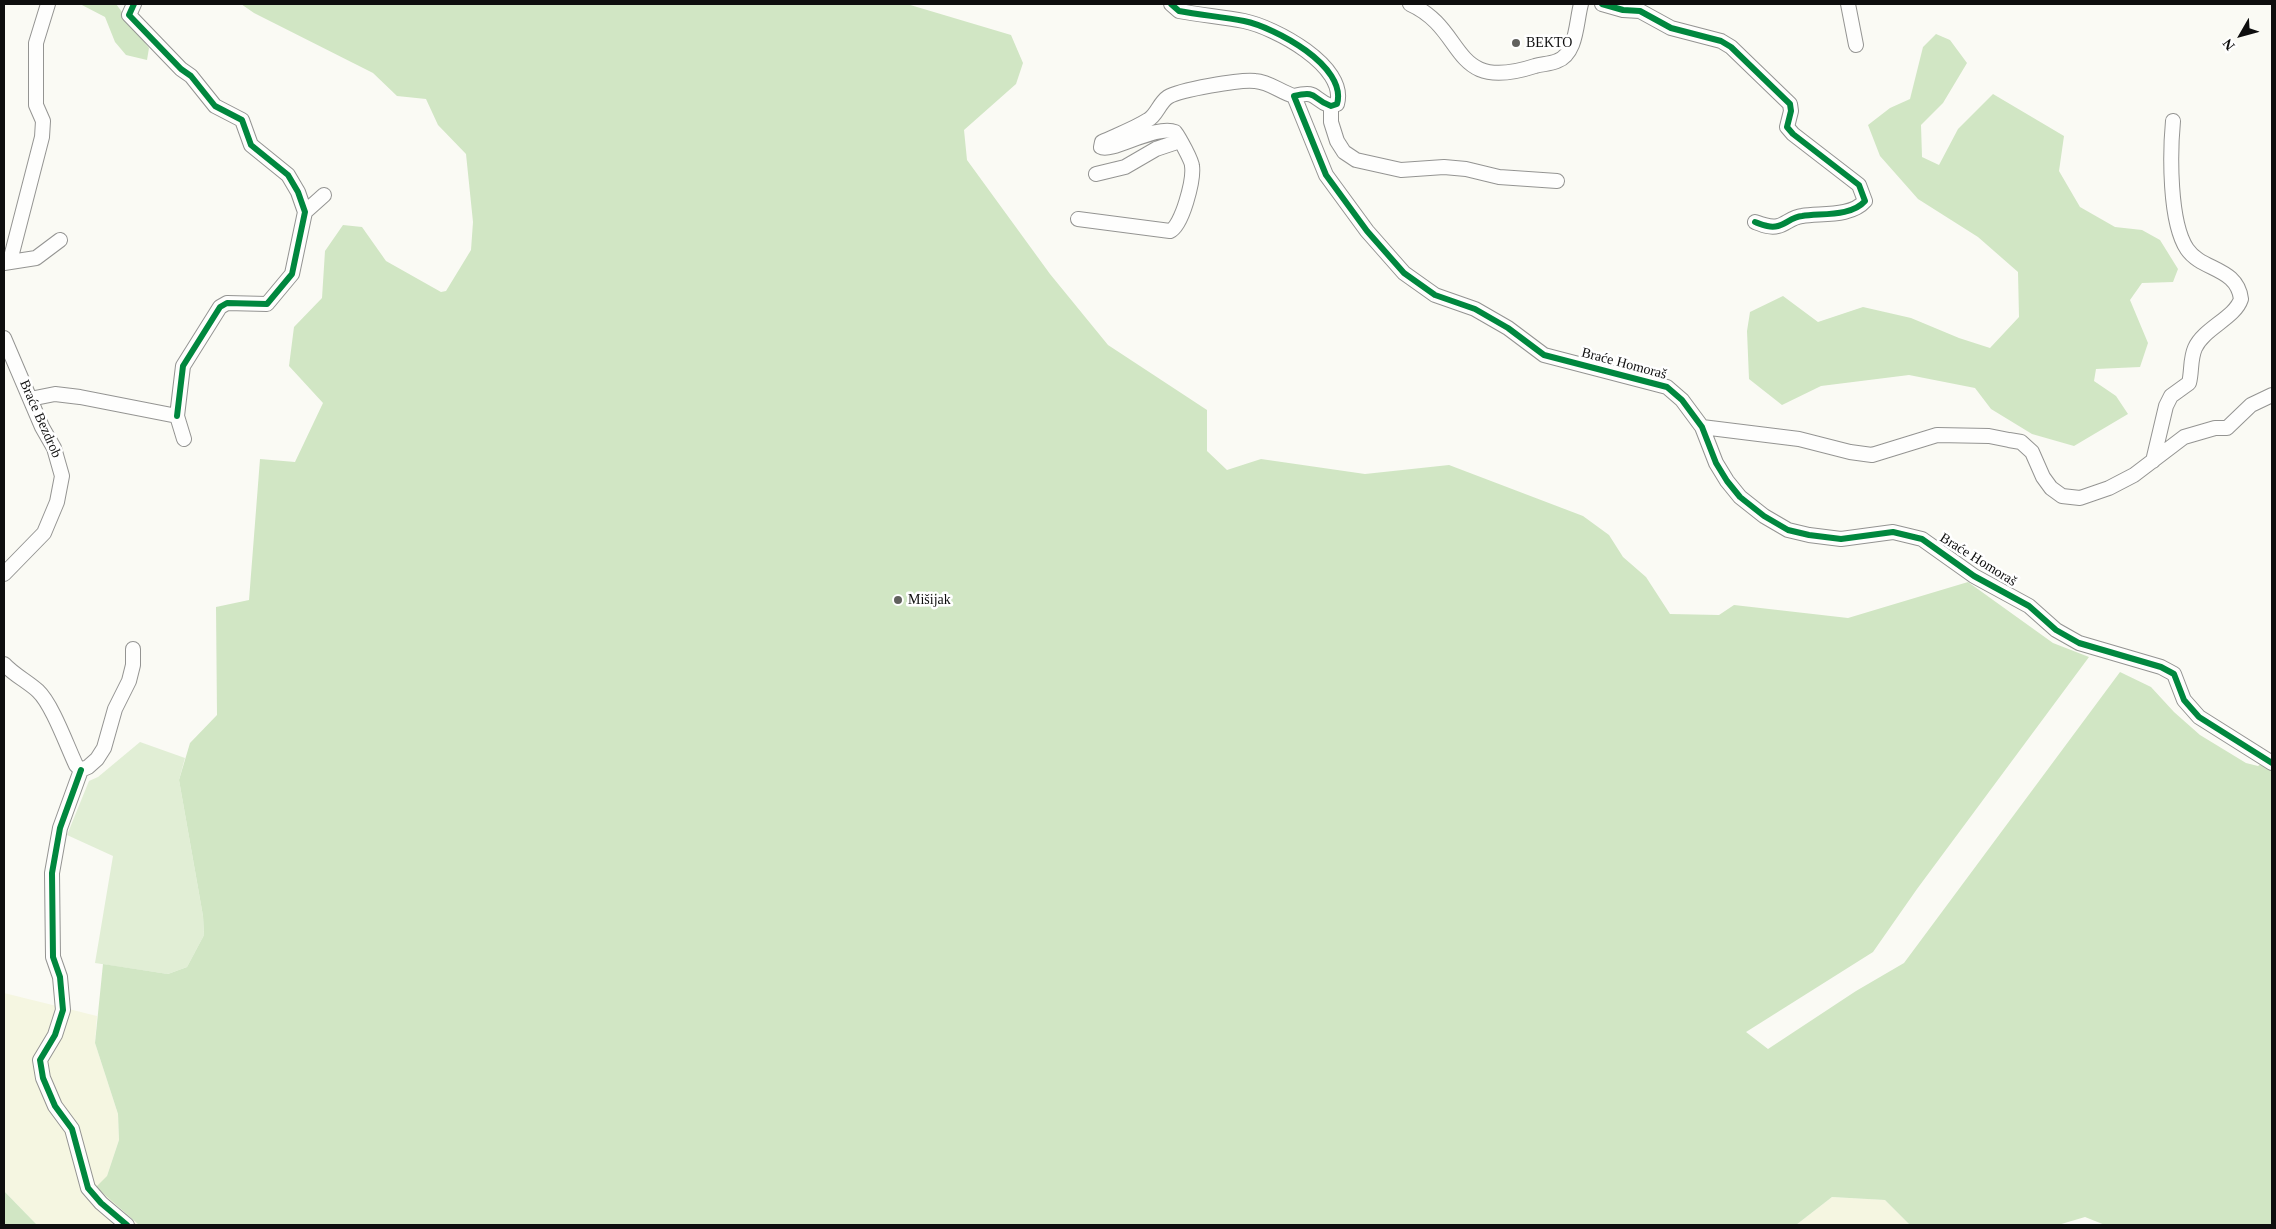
<!DOCTYPE html>
<meta charset="utf-8">
<style>
body{margin:0}
#map{position:relative;width:2276px;height:1229px;overflow:hidden;background:#fafaf4;font-family:"Times New Roman",serif}
canvas{display:block}
.frame{position:absolute;inset:0;border:5px solid #0e0e0e;pointer-events:none}
.north{position:absolute;left:2216px;top:10px;width:50px;height:50px;-webkit-text-stroke:4px #fff;paint-order:stroke;rotate:232deg;font-size:14px;font-weight:700;line-height:20px;text-align:center;color:#0e0e0e}
.north::after{content:'';display:block;margin:auto;width:18px;height:22px;background:#0e0e0e;clip-path:polygon(50% 0,100% 100%,50% 72%,0 100%)}
</style>
<div id="map">
<canvas width="2276" height="1229"></canvas>
<div class="frame"></div>
<div class="north">N</div>
</div>
<script>
const ctx = document.querySelector('canvas').getContext('2d');
ctx.lineJoin = 'round';
function paint(path, color) { ctx.fillStyle = color; ctx.fill(path, 'evenodd'); }
function strokePath(path, color, width, dash) { ctx.strokeStyle = color; ctx.lineWidth = width; ctx.lineCap = dash ? 'butt' : 'round'; ctx.setLineDash(dash || []); ctx.stroke(path); }
function drawText(font, color, halo, rows, align = 'center') {
  ctx.font = font + ' "Times New Roman",serif'; ctx.lineWidth = 5; ctx.setLineDash([]); ctx.textBaseline = 'middle'; ctx.strokeStyle = halo; ctx.fillStyle = color; for (const [text, x, y, turn = 0] of rows) {
    ctx.save(); ctx.translate(x, y); ctx.rotate((+turn || 0) * Math.PI / 180); ctx.textAlign = isNaN(turn) ? turn : align; if (halo) ctx.strokeText(text, 0, 0); ctx.fillText(text, 0, 0); ctx.restore();
  }
}
paint(new Path2D(`
 M4,993L97,1016L95,1043L118,1114L119,1140L107,1176L118,1208L139,1225H37L4,1191Z
 M1832,1197L1885,1200L1910,1225H1796Z`), '#f5f6e1');
paint(new Path2D(`
 M140,742L185,758L179,780L203,916L204,935L187,967L168,974L95,963L113,856L67,835L89,781L98,777Z`), '#e1eed5');
paint(new Path2D(`
 M80,4H116L149,48L147,60L126,55L115,42L105,17Z
 M241,4H907L1011,35L1023,63L1016,84L964,130L967,160L1050,274L1108,345L1207,410V451L1227,470L1261,459L1365,474L1449,465L1583,516L1609,535L1623,557L1646,577L1670,614L1719,615L1734,605L1848,618L1968,582L2053,643L2089,657L1917,889L1873,952L1746,1032L1768,1049L1856,991L1904,963L2120,672L2151,687L2174,712L2200,735L2246,763L2258,766L2272,756V1225H2105L2085,1217L2058,1225H1910L1885,1200L1832,1197L1796,1225H139L96,1187L107,1176L119,1140L118,1114L95,1043L103,964L168,974L187,967L204,935L203,916L179,780L190,743L217,715L216,607L249,600L260,459L295,462L323,403L289,366L294,327L322,298L325,251L343,225L362,227L386,261L441,292L446,291L471,250L473,222L466,154L438,125L426,99L397,96L373,73L254,13Z
 M1936,34L1950,40L1967,63L1943,103L1921,125L1922,157L1939,165L1958,129L1993,94L2064,136L2059,171L2080,207L2115,227L2142,230L2160,240L2178,269L2173,282L2142,283L2130,300L2148,343L2140,367L2096,369L2094,381L2116,396L2128,414L2074,446L2032,434L1991,409L1975,388L1909,375L1821,386L1782,405L1749,379L1747,331L1750,312L1783,296L1818,322L1863,307L1911,318L1959,338L1990,348L2019,317L2018,272L1978,237L1918,199L1880,156L1868,125L1890,108L1910,99L1923,47Z
 M4,1191L37,1225H4Z`), '#d1e6c4');
const minor = new Path2D(`
 M134,4L129,15L181,69L191,76L215,106L242,120L251,145L288,175L298,192L305,212L292,274L267,304L227,303L220,307L183,366L177,416
 M1171,4L1179,11C1201,15 1223,17 1244,21C1274,27 1348,66 1337,104L1331,106C1311,99 1319,90 1294,96L1326,175L1367,231L1404,273L1435,295L1475,309L1508,328L1544,355L1667,387L1682,400L1702,427L1716,463L1727,481L1740,497L1764,516L1788,530L1809,535L1841,539L1893,532L1922,539L1974,576L2029,606L2056,630L2079,643L2161,667L2174,674L2184,700L2199,717L2272,763
 M1410,4C1468,30 1449,94 1535,66C1542,64 1550,64 1557,61C1577,54 1576,22 1581,4
 M1602,4L1623,10L1640,11L1671,28L1721,41L1731,47L1790,104L1791,111L1787,127L1793,134L1859,185L1865,201C1851,217 1821,213 1802,216C1792,217 1786,224 1778,226C1770,228 1763,225 1755,222
 M1848,4L1856,45
 M1331,106V122L1337,141L1344,152L1356,160L1401,170L1444,167L1466,169L1499,177L1557,181
 M1096,174L1125,167L1156,149L1180,141
 M305,212L324,195
 M1078,219L1170,231C1182,226 1194,180 1192,166C1192,161 1179,137 1175,132C1157,124 1111,153 1101,147L1102,142C1117,135 1134,129 1148,120C1157,115 1159,103 1168,97C1179,90 1241,79 1255,81C1270,82 1280,92 1294,96
 M10,261L42,137L43,121L36,105V43L48,4
 M4,263L36,258L60,240
 M4,338L42,427L54,448L62,476L57,502L44,533L4,574
 M30,399L55,394L80,397L177,416L184,439
 M1702,427L1799,439L1850,452L1872,455L1937,435L1989,436L2009,440L2021,442L2032,452L2043,477L2051,488L2062,496L2080,498L2109,488L2134,475L2184,437L2215,428H2227L2251,405L2272,395
 M2153,461L2166,406L2171,396L2189,383C2192,372 2190,359 2195,348C2204,328 2235,318 2241,299C2237,267 2202,271 2187,249C2169,222 2170,153 2173,121
 M4,664C14,675 27,681 38,691C52,704 67,746 76,765L81,770L88,767L97,759L104,748L115,709L129,681L133,665V649
 M81,770L60,828L52,873L53,957L60,977L63,1010L55,1035L40,1060L43,1078L55,1106L72,1129L88,1188L101,1203L127,1225`);
strokePath(minor, '#949492', 16);
strokePath(minor, '#fefefd', 14);
strokePath(new Path2D(`
 M134,4L129,15L181,69L191,76L215,106L242,120L251,145L288,175L298,192L305,212L292,274L267,304L227,303L220,307L183,366L177,416
 M1171,4L1179,11C1201,15 1223,17 1244,21C1274,27 1348,66 1337,104L1331,106C1311,99 1319,90 1294,96L1326,175L1367,231L1404,273L1435,295L1475,309L1508,328L1544,355L1667,387L1682,400L1702,427L1716,463L1727,481L1740,497L1764,516L1788,530L1809,535L1841,539L1893,532L1922,539L1974,576L2029,606L2056,630L2079,643L2161,667L2174,674L2184,700L2199,717L2272,763
 M1602,4L1623,10L1640,11L1671,28L1721,41L1731,47L1790,104L1791,111L1787,127L1793,134L1859,185L1865,201C1851,217 1821,213 1802,216C1792,217 1786,224 1778,226C1770,228 1763,225 1755,222
 M81,770L60,828L52,873L53,957L60,977L63,1010L55,1035L40,1060L43,1078L55,1106L72,1129L88,1188L101,1203L127,1225`), '#00873e', 6);
for (const [x, y, r, color] of [
 [1516,43,5,"#61615e"],
 [898,600,5,"#61615e"]
]) { const dot = new Path2D(); dot.arc(x, y, r, 0, 2 * Math.PI); ctx.fillStyle = color; ctx.fill(dot); strokePath(dot, '#fff', 2); }
drawText('14px', '#0e0e0e', '#fff', [
 ["BEKTO",1526,43],
 ["Mišijak",908,600]
], 'left');
drawText('14px', '#0e0e0e', '#fff', [
 ["Braće Homoraš",1624,364,15],
 ["Braće Bezdrob",40,419,66],
 ["Braće Homoraš",1978,560,32]
]);
</script>
